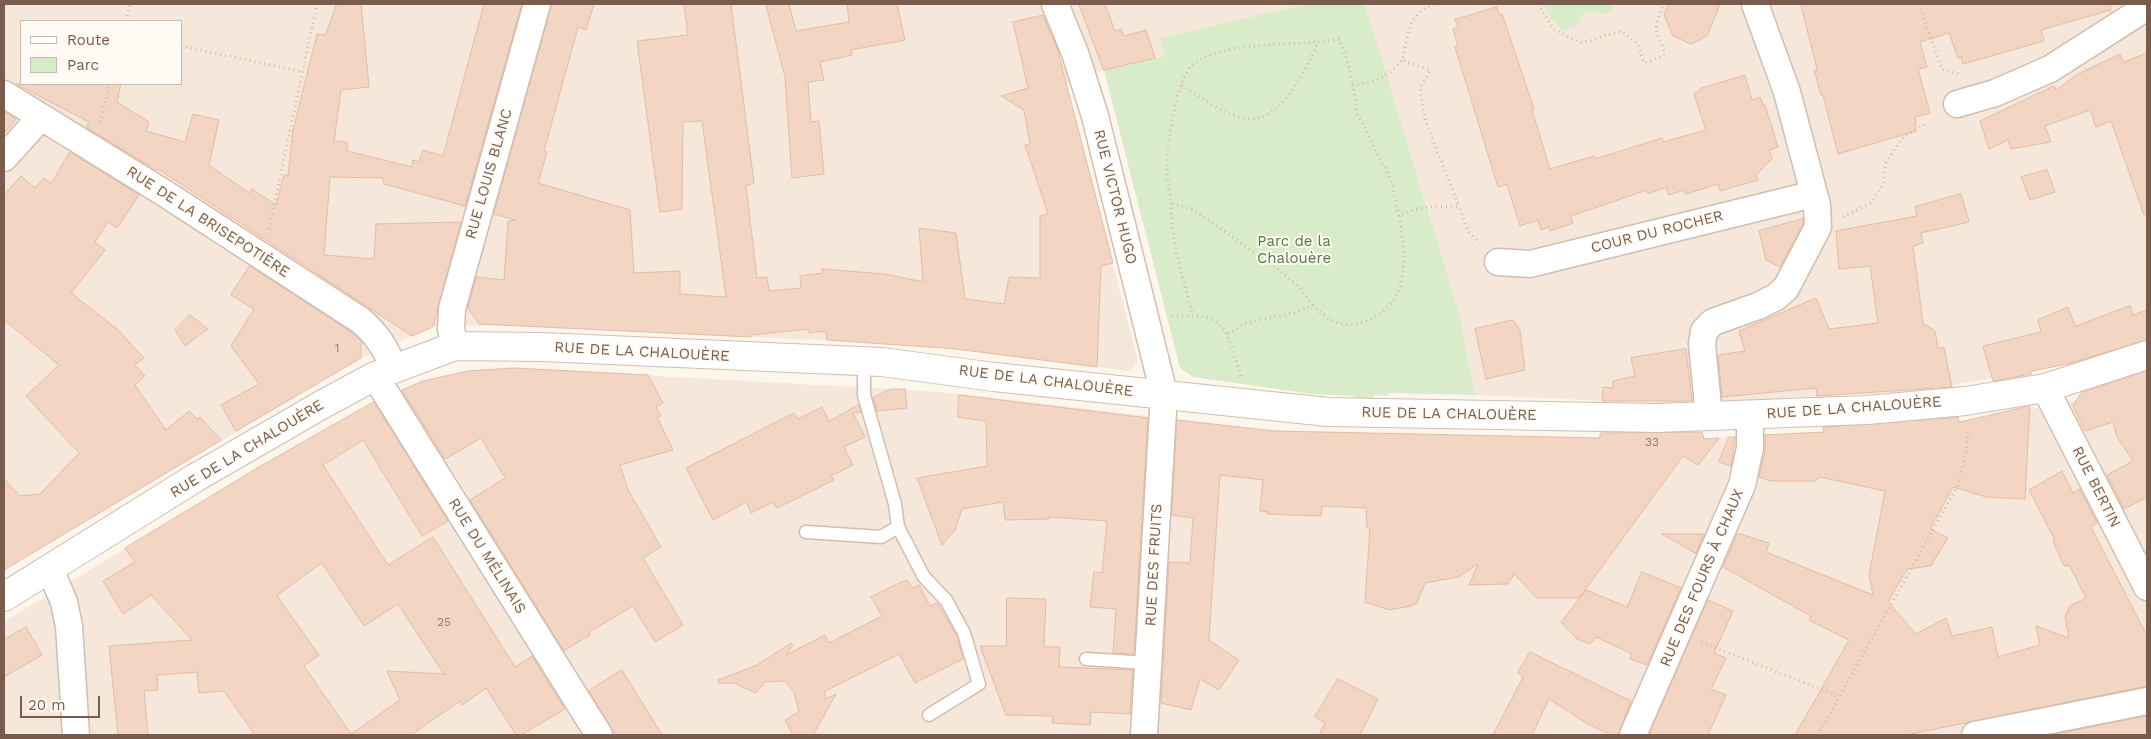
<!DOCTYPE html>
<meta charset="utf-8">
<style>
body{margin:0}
#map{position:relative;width:2151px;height:739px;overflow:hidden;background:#fdf6ec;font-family:"Work Sans",sans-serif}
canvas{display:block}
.frame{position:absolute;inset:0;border:5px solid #7a5c4d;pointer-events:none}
.legend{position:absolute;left:20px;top:20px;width:162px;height:65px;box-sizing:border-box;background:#fffaf3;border:1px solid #cabbb1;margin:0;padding:6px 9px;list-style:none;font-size:15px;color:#7a5c4d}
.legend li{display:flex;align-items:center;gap:10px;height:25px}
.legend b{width:25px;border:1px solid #cabbb1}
.scale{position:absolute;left:20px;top:696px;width:80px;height:22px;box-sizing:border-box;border:2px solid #7a5c4d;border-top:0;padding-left:6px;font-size:15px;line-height:18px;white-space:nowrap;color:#7a5c4d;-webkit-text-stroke:4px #fffaf3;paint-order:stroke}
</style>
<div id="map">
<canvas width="2151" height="739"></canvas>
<div class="frame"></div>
<ul class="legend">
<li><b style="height:6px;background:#fff"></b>Route</li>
<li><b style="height:14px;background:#d8ecc9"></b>Parc</li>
</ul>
<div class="scale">20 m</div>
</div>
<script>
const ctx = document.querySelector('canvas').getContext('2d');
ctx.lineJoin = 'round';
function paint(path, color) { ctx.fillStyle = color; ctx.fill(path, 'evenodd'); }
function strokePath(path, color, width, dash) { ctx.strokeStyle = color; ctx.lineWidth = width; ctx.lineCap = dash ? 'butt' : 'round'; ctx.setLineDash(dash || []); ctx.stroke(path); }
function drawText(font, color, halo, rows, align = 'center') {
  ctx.font = font + ' "Work Sans",sans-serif'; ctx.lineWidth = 4; ctx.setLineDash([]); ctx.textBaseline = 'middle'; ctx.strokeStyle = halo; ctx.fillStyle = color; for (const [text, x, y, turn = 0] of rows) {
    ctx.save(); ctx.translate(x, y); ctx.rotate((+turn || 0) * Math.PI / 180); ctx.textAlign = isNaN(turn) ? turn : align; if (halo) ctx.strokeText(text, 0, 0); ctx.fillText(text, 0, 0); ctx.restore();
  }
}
paint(new Path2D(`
 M4,4H1306L1160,38L1164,55L1104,70L1066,83L1138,361L1129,371L956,349L857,342L497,325L433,327L361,358L4,570ZM21,21H181V84H21Z
 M1365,4H2147V338L2081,362L1932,389L1887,393L1669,404L1475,395L1459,313Z
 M514,368L943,392L1275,431L1676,440L1935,426L2089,398L2147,377V735H4V622L259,467L379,400L423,381L446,376L466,372Z`), '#f5e8da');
paint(new Path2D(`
 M1306,4H1365L1459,313L1475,395L1389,393L1387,396L1374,395L1372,400H1356L1355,396L1312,394L1193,377L1180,368L1104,70L1164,56L1160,38Z
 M1544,4H1612L1613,10L1604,14L1584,11L1579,25L1563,31L1551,19Z`), '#d8ecc9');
const building = new Path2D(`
 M337,4H361L369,87L341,90L334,141L347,142V151L412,167L413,160L419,162L423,150L443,156L484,4H522L465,206L384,184L383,178L330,177L324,255L374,259L376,224L461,222L433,327L412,336L161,171L157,169L156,170L86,127L89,122L16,84H121L117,102L149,122L146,131L185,142L193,114L219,120L209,165L249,193L252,189L276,205L284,175H288L293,130L317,34L325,35Z
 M552,4H594L586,30L578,27L544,151L547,152L538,183L630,210L634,273L680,271V294L726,297L702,121L683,122L682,209L660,212L637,41L688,35L684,4H731L754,183L746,186L757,278L767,277L769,291L801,288L800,276L822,273V269L885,274L923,282L919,228L956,233L965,299L1004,304L1009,277L1040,278V216L1048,214L1025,145L1030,144L1024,110L1001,96L1028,88L1013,22L1043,15L1057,48L1113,263L1101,266L1097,367L956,349L827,340L826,331L809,333V329L751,335V337L479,324L468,308L476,277L504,280L508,221L515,220L494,214Z
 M766,4H789L796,31L849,22L847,4H897L905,40L851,50L852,55L820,62L824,80L808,82L811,122L819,121L824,174L792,178L785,77Z
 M1079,4H1105L1115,31L1121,29L1124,36L1146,30L1155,58L1104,70Z
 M1669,4H1720L1707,36L1691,44L1673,36L1664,15Z
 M1801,4H2110L2111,10L2041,30L2044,41L1963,64L1961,57L1958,58L1949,33L1920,42L1927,67L1918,69L1930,113L1915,117L1916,131L1838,154L1823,95H1821L1814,70H1817Z
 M1497,7L1499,14H1502L1534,109L1532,110L1550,169L1594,156L1595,159L1662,138L1663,142L1706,130L1694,94L1702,88L1745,75L1752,100L1760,97L1763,105H1765L1778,147L1769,150L1772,159L1756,175L1758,180L1720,191L1718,184L1686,194L1684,190L1669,195L1666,187L1648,194L1647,190L1571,216L1573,223L1550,231L1549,227L1541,230L1538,220L1520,226L1507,184L1498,187L1455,47L1458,45L1453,29L1458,27L1455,20Z
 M2147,53V214L2144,215L2111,121L2096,127L2090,110L2045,126L2051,142L2011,149L2008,140L1989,149L1980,121L2054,86L2056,90L2078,74L2120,54L2123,62Z
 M4,111L16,119L4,134Z
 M70,152L139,195L117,228L108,222L95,242L105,250L71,293L117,329L144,358L135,365L145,376L135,385L166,430L189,411L197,419L200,417L221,440L4,570V479L20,496L40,494L79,453L26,396L59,365L4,320V195L21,176L35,188L44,178L51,183Z
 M2047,170L2055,192L2030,200L2021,177Z
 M1961,194L1969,222L1921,233L1923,243L1913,246L1923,323L1935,331L1938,348H1944L1952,387L1817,396L1816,388L1722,397L1718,355L1745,351L1739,331L1816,298L1829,329L1878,323L1870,266L1839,269L1836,231L1917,216L1915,207Z
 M1803,219V224L1780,267L1766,260L1759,231Z
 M250,266L351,332L361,341V358L236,431L221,405L259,384L231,346L254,309L231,295Z
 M2130,306L2133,315L2147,310V340L2067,364L2032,371L2031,374L1993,381L1983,346L2041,332L2038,320L2068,307L2075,326Z
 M190,315L208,329L185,346L175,330Z
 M1513,320L1520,330L1525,370L1486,379L1475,329Z
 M1686,349L1692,401H1602L1603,387L1613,388V381L1635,376L1631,358Z
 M514,368L648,375L663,403L656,407L661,416L657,417L673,450L620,465L628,490L661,547L643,558L683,625L655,642L633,606L589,632L590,635L564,651L470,500L505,478L481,438L445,459L402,390L423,381L468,371Z
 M2147,371V497L2124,509L2107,475L2133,461L2117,437L2113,422L2085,431L2073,406L2081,393Z
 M891,389H905L907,408L877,411L873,398Z
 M959,395L1148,418L1134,654L1113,653L1116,609L1090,607L1094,572L1102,573L1107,521L1049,517V519L1005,520L1003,502L962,509L955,530L942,545L917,478L987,466L986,421L958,417Z
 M374,402L448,521L422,536L363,440L323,465L388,565L433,537L515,667L532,656L565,709L521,735H516L486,688L462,705L460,701L411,735H255L224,691L199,693L197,672L157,675L158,690L144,691L148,735H118L109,646L192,640L151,595L123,614L103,581L135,562L125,548L259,467ZM322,563L364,626L398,604L444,674L387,671L400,700L351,734L304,666L319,655L277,596Z
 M859,405L861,412L853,413L865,437L844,447L853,465L831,476L834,480L777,508L773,502L751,513L746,502L713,520L686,468L794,413L798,419L822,407L829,421Z
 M2030,406L2025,499L1986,497L1953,487L1930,529L1948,538L1931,566L1907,569L1888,602L1916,634L1946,618L1952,636L1992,627L1998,657L2040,645L2036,626L2069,638L2065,617L2070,606L2086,598L2069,565L2064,566L2053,541L2055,540L2029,490L2062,471L2073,493L2080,489L2097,523L2091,527L2147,636V686L1906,735H1795L1849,640L1809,620L1811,616L1723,567L1737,534H1740L1769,543L1766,552L1873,595L1869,575L1885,491L1820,477L1815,481H1771L1759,477L1765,451V435L1824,432L1823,427L1958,417L1959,422Z
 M1177,420L1275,431L1600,438V433L1702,432L1704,439L1719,438L1698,465L1683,456L1579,598H1537L1514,574L1508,584L1469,585L1478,564L1458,577L1425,583L1417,603L1411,606L1389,610L1365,602L1370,528H1367L1366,508L1322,506L1321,516L1267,514L1268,512L1260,511L1263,480L1220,475L1209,640L1239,660L1219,690L1200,679L1191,710L1161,703L1169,562L1190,563L1193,518L1172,515Z
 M1729,437H1735L1731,466L1719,462Z
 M1662,534H1704L1696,553Z
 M1642,572L1681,588L1647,665L1630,659L1632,654L1596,637L1590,644L1577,639L1561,622L1586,590L1627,607Z
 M907,580L912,588L919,585L930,606L937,603L957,636L963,659L915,683L899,654L825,691V699L836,694L813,735H793L785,720L799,712L794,692L785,681L765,682L756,693L736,684L737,683H719L718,680L757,665L791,643L793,645L786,655L825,635L829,643L882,616L871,597Z
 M1007,598L1046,599L1044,647H1060L1059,667L1133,670L1130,714L1091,712L1090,725L1052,723L1053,716L1006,715L980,646H1006Z
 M1708,600L1733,611L1714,653L1726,658L1711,689L1726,695L1708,735H1649Z
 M26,627L42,655L4,677V640Z
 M1530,652L1631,701L1618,735H1611L1586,723L1549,699L1532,735H1493L1523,677L1518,673Z
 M622,670L662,735H616L613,731L589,691Z
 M1338,679L1378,699L1360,735H1319L1325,723L1315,717Z
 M2147,716V735H2051Z`);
paint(building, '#f3d5c3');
strokePath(building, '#e6bba3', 1);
const service = new Path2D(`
 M864,361V395L895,504L898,527L924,577L946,600L964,633L979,684L929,715
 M806,532L881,537L898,527
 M1086,659L1148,663`);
const minor = new Path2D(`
 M1055,4L1075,53L1095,116L1164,394L1144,735
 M4,94L161,191L360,320C377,334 386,349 394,369
 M1957,104L1995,93L2050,69L2147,7
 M4,158L41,117
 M1498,262L1530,264L1814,194
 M455,346L451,329L452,309L537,4
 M375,376L599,735
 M2045,388L2147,587
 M1709,416L1702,344L1704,331L1713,322L1758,306L1776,297L1786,288L1818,227L1817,205L1787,92L1755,4
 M50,569L64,602L69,626L76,735
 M1633,735L1742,485L1750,448V415
 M1975,735L2147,701`);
const tertiary = new Path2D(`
 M4,597L195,478L323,404L375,376L455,346L542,347L882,362L994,377L1328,412L1657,418L1867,410L1966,401L2045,388L2147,355`);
strokePath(service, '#d1beb0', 15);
strokePath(minor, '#d1beb0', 29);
strokePath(tertiary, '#d1beb0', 30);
strokePath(new Path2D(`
 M1434,4C1405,16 1410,34 1402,60L1430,70L1420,89L1422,104L1426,122L1459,207
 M1538,4L1553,29L1582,43L1621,31L1637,43L1644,63L1664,56C1665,47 1661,44 1658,37C1653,25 1660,15 1663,4
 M1919,4L1942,69L1959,74
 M126,21L130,4
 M181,46L303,72
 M1182,85C1200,97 1221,113 1242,118C1279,128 1306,69 1318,42L1339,39L1347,60L1353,85
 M100,122L110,84
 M1171,203C1171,241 1183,278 1193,315
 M1399,216L1392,182L1357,113L1353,85C1372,83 1390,77 1402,60
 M1843,217L1871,203L1883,184L1886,162L1903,137L1926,124
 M269,229L317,4
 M1313,305L1300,288L1278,269L1194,210L1171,203C1165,169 1166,149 1173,116C1177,100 1180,81 1189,69C1210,42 1287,45 1318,42
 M1172,316C1193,315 1216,313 1227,335
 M1241,376L1227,335L1246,323L1293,313L1313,305C1320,312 1328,320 1338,323C1360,330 1389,313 1398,292C1408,268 1403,240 1399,216C1422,205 1433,206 1459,207L1468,231L1480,243
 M1701,642L1840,697
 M1818,735L1958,485L1966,452L1968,428`), '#d9b8a5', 3, [1, 4]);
strokePath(service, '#fff', 12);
strokePath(minor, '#fff', 26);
strokePath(tertiary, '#fff', 28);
drawText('12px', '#987a6a', null, [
 ["1",337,348],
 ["33",1652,442],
 ["25",444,622]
]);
drawText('15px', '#7a5c4d', '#fffaf3', [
 ["RUE LOUIS BLANC",489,174,-74],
 ["RUE VICTOR HUGO",1115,197,76],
 ["RUE DE LA BRISEPOTIÈRE",208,222,33],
 ["COUR DU ROCHER",1657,232,-14],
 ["RUE DE LA CHALOUÈRE",642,352,3],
 ["RUE DE LA CHALOUÈRE",1046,381,7],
 ["RUE DE LA CHALOUÈRE",1854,408,-4],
 ["RUE DE LA CHALOUÈRE",1449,414,1],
 ["RUE DE LA CHALOUÈRE",247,449,-31],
 ["RUE BERTIN",2096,487,63],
 ["RUE DU MÉLINAIS",487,556,58],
 ["RUE DES FRUITS",1154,565,-87],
 ["RUE DES FOURS À CHAUX",1702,578,-67]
]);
drawText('15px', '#537a41', '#fffaf3', [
 ["Parc de la",1294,242],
 ["Chalouère",1294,259]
]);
</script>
